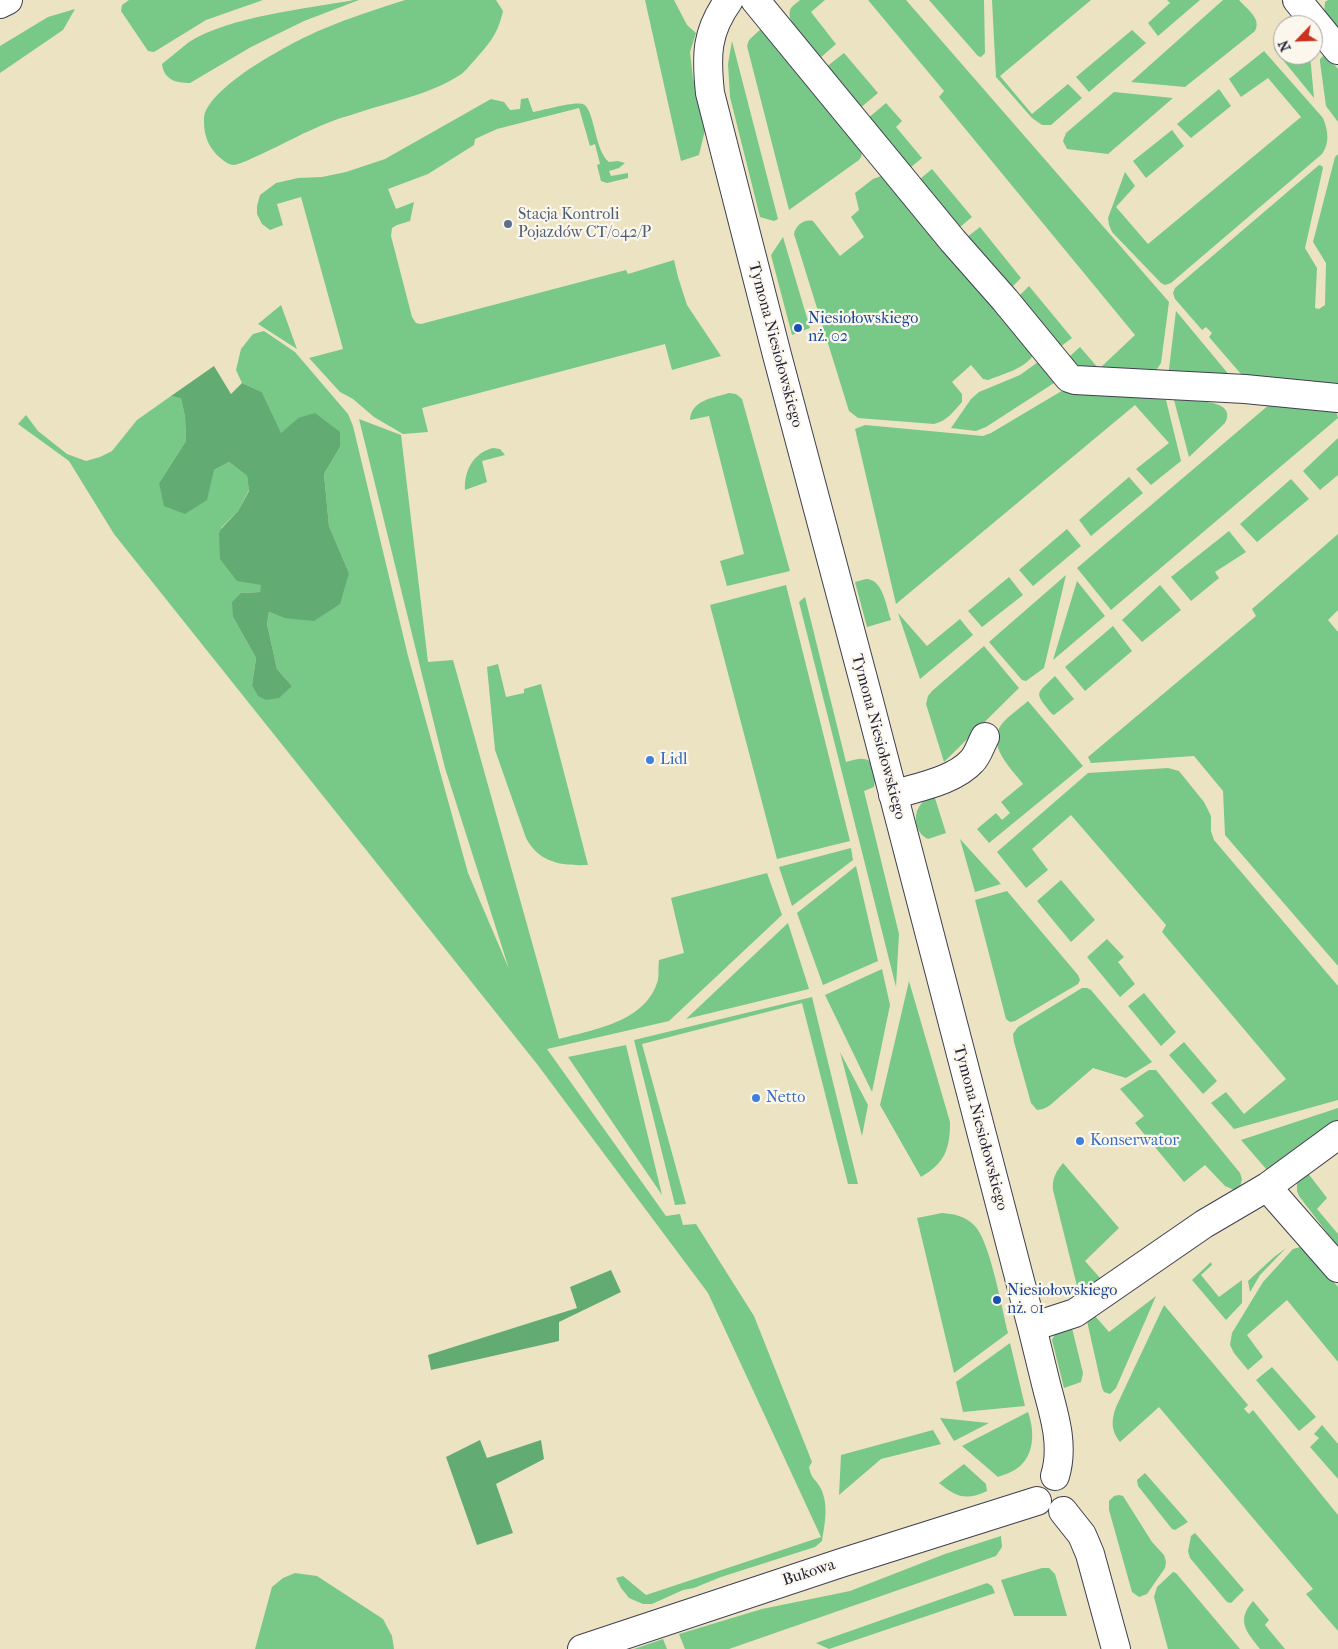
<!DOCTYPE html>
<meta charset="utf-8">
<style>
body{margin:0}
#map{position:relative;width:1338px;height:1649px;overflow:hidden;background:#ece3c2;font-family:"IM FELL French Canon",serif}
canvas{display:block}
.north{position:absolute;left:1273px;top:15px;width:50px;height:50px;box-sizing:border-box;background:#fbf7ec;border:1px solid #a4a2a5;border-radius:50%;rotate:246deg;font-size:14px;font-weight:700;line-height:20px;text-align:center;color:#22223b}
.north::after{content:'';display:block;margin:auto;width:18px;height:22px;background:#c8321e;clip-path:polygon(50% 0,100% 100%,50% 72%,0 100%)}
</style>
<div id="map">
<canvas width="1338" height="1649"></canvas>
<div class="north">N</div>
</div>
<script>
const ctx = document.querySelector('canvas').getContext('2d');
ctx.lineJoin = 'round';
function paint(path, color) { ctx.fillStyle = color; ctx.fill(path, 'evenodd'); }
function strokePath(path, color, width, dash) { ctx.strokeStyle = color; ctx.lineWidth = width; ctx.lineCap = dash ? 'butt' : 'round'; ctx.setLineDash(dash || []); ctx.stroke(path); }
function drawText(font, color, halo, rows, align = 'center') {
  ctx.font = font + ' "IM FELL French Canon",serif'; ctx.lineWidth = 4.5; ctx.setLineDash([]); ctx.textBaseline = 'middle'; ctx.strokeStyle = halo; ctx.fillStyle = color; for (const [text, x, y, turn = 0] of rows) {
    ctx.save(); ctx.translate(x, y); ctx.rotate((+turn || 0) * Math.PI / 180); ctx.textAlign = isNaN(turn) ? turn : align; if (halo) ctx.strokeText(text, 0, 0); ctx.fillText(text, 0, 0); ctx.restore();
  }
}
paint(new Path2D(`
 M129,0H263L206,20L154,52L148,51L121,11L122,5Z
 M354,0H359L304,21L251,47L190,83C176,83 164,80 162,64C171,57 180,49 189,42C231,16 305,9 354,0Z
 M405,0H496L503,11C498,34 489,44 473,62C469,66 465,72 460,75C427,96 388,102 351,115C336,119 322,125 309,131C297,136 241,166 233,165C222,163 208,147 206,136C204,131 204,122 204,117C210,85 294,41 323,29C349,18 377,9 405,0Z
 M645,0H674L687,25L696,33L690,52L693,78L706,126L699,155L681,161Z
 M800,0H825L811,12L836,44L819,59C810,48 783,22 791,8C793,5 797,3 800,0Z
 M868,0H906L1169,302L1161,363L1155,372H1079L1069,357L1080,347L1099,369L1135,335L939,97L944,91Z
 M929,0H984L985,53L981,57L978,56Z
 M992,0H1091L1000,76L1032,114L1068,84L1082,98L1051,125H1042L1032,118L996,77Z
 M1167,0H1200L1158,36L1148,23L1170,3Z
 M1223,0H1239C1247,9 1262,19 1255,31L1185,87L1131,82Z
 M1328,0H1338V34L1324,14L1325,2Z
 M75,9L63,30L0,73V46L48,17Z
 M764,26L863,150L861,157L859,160L789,210L747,46L749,40Z
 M1132,30L1146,43L1089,92L1076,77Z
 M732,41L778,219L774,221L760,217L730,97L728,64Z
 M1274,49H1283V55H1310L1314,98Z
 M1264,51L1323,118C1328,130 1330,143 1322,154L1171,283L1165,285L1161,283L1112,232L1109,225L1108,218L1125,172L1135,186L1116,207L1148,244L1301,117L1268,78L1241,97L1229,79Z
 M844,53L878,93L859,109L825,68Z
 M1323,56L1329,58L1338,69V122L1326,106L1320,62V59Z
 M1219,89L1231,106L1191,138L1177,124Z
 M1114,92L1173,98L1108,154L1067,149L1063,141L1066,133Z
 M528,98L533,112C543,110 575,101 583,104C595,109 594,150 609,162L618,161L625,163L619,168L609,171L611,176L628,173V178L607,183L601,181L597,165L600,164L595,144L590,146L579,108L497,129L475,139L474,145L428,174L388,189L396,209L414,202L410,221L397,225L392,228L391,236L412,317L416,323L421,324L626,270L628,274L674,260L678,277L687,305L721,356L672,370L665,344L422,408L428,432L403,434L374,417L353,399L340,392L309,358L343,349L301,197L277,204L283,225L270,230L262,224L257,214V206L260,195L276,183L298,178L322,177L346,172L385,159L491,99L504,102L510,110L520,109L521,99Z
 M886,103L902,121L896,127L922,158L910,168L867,119Z
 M1172,130L1184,146L1146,178L1133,161Z
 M1338,154V390L1247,381L1209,337L1212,333L1206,327L1202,330L1175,299L1173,293L1175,288L1319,165L1322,166L1323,168L1305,248L1317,268L1315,308L1319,309L1325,305L1326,263L1313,242L1335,157Z
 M932,169L972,217L960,227L920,179Z
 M881,176L884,177L1034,354C1025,369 1003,374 988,380L983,379L971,365L952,382L962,394V402C953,412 947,421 934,424L858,418L849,411L794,234C796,225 804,219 813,221L840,256L864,237L851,217L859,210L855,193L873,179Z
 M980,227L1021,278L1011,288L967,237Z
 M783,237L810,328L792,335L771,255Z
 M1029,286L1072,338L1060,347L1019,296Z
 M281,305L297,349L258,324Z
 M1176,311L1235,382L1168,377Z
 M264,331L295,352L348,414L353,426L408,656L468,873L509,969L445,768L359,419L401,435L428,662L453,660L559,1039C595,1029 646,1022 658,980C659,974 658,966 659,960L684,953L671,898L767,873L782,915L669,1021L547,1049L666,1216L680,1214L683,1225L696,1224L754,1316L812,1462L809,1467C812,1480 814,1477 820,1487C829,1503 825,1523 822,1541L815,1547L721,1577L694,1588L683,1590L652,1604H643L629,1598L621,1588L616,1578L623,1576L646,1595L821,1537L708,1293L537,1064L114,534L69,461L18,424L26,415L38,431L67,454L86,461L100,457L112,451L137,420L171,396L181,397L185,417L186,441L159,483L214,470L229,462L247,476L249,490L238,511L221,528L262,585L260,592L241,593L233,617L256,658L252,685L292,686L277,669L267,624L269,612L284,618L349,573L329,526L324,474L340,447L298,418L281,434L262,392L242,383L236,370L241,349L253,334Z
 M1038,362H1042L1056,379L1054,383L986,427L976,431L951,428L971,399L979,392L1020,375Z
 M1065,389L1166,400L1181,461L1151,485L1136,469L1169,443L1135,405L896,604L855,429L865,425L983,436L991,433Z
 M729,393L736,394L742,399L790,571L727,586L720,561L744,554L709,416L690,420C691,400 713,398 729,393Z
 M1174,400C1188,401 1239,398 1225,423L1189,457Z
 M1270,404L1336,411L1338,418L1111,610L1077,568Z
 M1338,438V475L1320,490L1303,471Z
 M493,448L500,449L505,455L482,461L487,482L465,490C464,471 473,453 493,448Z
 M1129,477L1143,493L1091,536L1079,520Z
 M1291,479L1309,499L1257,542L1240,524Z
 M1067,529L1081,546L1033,586L1019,570Z
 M1229,531L1246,552L1215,572L1219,578L1191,601L1171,577Z
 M1338,534V610L1328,620L1338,632V966L1225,835L1223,791L1194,756L1091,763L1088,757L1256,616L1252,609Z
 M1066,575L1044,668L1026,681L1022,680L989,642Z
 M1009,577L1023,595L982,627L968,611Z
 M866,579C883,579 886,606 891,620L867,627L855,582Z
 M1077,581L1105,616L1053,660Z
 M786,585L850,841L777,859L710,605Z
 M1160,585L1181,610L1142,642L1122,620Z
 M805,597L846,762C851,761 858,758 863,759C877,760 876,777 874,787L864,791L899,934L896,987L799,602Z
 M898,613L927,646L960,619L973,635L920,679Z
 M1113,626L1132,651L1085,691L1065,667Z
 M984,646L1019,688L944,762L926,704L928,696L932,691Z
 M498,664L506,697L524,693V689L541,684L588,865C562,866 539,863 526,838L495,750L487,667Z
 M1055,676L1074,699L1054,715L1052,714C1034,692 1035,695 1055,676Z
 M1028,701L1083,766L989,843L977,829L996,813L1002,820L1010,813L1001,802L1023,784C1012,769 986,746 1001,725C1008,716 1019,709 1028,701Z
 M1168,768L1179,771L1204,802L1211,816V831L1214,840L1338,986V1100L1234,1129L1211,1103L1226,1092L1244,1114L1286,1079L1162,932L1166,925L1071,815L1032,849L1048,870L1026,888L997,852L1088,773Z
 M934,795L946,833L928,839C915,833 912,815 921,804C924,800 929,797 934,795Z
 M960,839L1001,884L975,892Z
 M851,848L853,860L792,906L779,867Z
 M856,866L878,961L823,985L797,913Z
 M1061,880L1095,920L1071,942L1037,901Z
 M1007,891L1078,975L1080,980L1078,984L1015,1021L1010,1022L1006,1019L975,900Z
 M788,923L809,989L686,1019Z
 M1107,939L1124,957L1118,962L1135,984L1120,997L1087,957Z
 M882,969L890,1005L872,1092L825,995Z
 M909,981L950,1122C950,1149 945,1163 921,1177L880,1105Z
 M1082,988H1087L1091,990L1152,1062L1126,1078L1093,1068L1049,1106L1043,1109L1037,1110L1031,1103L1014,1042L1013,1034L1018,1027Z
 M1144,993L1176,1032L1161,1046L1128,1006Z
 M812,997L858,1184H848L802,1003L642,1044L686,1204L675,1205L634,1040Z
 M1184,1042L1217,1081L1203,1094L1169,1055Z
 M626,1045L662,1195L568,1057Z
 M840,1052L868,1105L862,1136Z
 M1149,1070H1156L1240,1173L1242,1179L1240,1187L1234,1190L1225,1186L1205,1165L1184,1182L1135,1123L1144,1116L1120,1089Z
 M1338,1108V1122L1267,1170L1241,1140Z
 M1063,1163L1119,1228L1085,1261L1101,1279L1080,1298L1053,1190C1052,1178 1056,1172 1063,1163Z
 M1307,1172L1327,1198L1317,1209L1338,1234V1247L1299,1196L1297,1191V1182Z
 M942,1213C954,1214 965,1216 974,1225C990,1240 1002,1310 1008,1333L954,1373L917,1218Z
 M1300,1247L1305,1248L1338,1287V1362L1287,1300L1247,1335L1263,1357L1248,1370L1234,1353L1230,1345L1232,1333L1263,1282L1293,1249Z
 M1286,1248L1260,1275L1250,1292L1248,1281L1274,1257Z
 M1211,1262L1212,1265L1201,1275L1219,1297L1242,1280V1303L1226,1320L1192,1280Z
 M1156,1296L1116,1388L1110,1394L1104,1392L1102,1388L1087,1321L1095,1316L1109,1332Z
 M1164,1305L1248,1405L1244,1409L1249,1414L1253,1410L1338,1515V1631L1306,1594L1313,1589L1159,1407L1120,1442C1111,1431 1111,1421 1116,1407Z
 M1071,1324L1083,1373L1081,1382L1064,1388L1052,1340L1056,1332Z
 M1010,1343L1025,1406L963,1412L956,1382Z
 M1272,1367L1316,1417L1299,1431L1256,1380Z
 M1028,1412C1034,1429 1035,1451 1022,1464C1016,1471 1006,1474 998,1477L962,1446Z
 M940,1418L989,1423L954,1441Z
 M1322,1425L1338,1444V1479L1310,1447L1319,1438L1314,1434Z
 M933,1430L941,1444L881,1459L839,1495L841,1455Z
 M964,1464L986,1484L987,1491C966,1501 956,1497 939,1483Z
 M1145,1473L1188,1522L1175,1530L1172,1529L1138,1486L1137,1480Z
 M1119,1495L1123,1496L1152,1542L1164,1555L1166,1562L1165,1568L1147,1594L1139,1597L1132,1592L1109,1510V1501L1114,1496Z
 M1195,1533L1244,1590L1231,1603L1227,1602L1190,1558L1188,1551L1191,1536Z
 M1001,1536L1002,1547L996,1556L729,1649H685L679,1634L762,1609L850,1591L945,1554Z
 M1042,1568H1049L1055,1574L1067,1616H1014L1001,1580Z
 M1173,1572L1176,1573L1240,1649H1168L1154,1597L1157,1587Z
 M295,1573L317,1576L383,1619L392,1636L394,1649H255L272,1587L283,1578Z
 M987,1583L992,1586L995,1593L829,1649L816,1643Z
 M1253,1601L1269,1620L1265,1625L1285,1649H1260C1246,1631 1236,1621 1253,1601Z
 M663,1639L667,1649H634Z`), '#78c888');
paint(new Path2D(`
 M214,366L231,394L242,383L262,392L281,433L298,418L315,413L340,432V447L324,474L329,526L349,573L340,604L314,621L284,618L269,612L267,624L277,669L292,686L279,698L266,700L258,696L252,685L256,658L233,617L232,602L241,593L260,592L261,585L237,581L220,559L219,534L221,529L238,511L249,491L247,476L229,462L214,470L207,500L185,514L164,506L159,483L186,441L185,417L181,398L171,396Z
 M611,1270L621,1292L559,1322V1341L431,1370L428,1355L577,1308L570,1287Z
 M480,1440L487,1458L541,1440L544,1459L496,1484L513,1533L477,1545L446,1457Z`), '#62ac74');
const street = new Path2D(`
 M729,0C706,32 706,55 710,93L777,355L869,701L1032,1327C1037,1347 1042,1368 1047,1388C1055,1417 1064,1447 1055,1476
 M755,0L953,241L1005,300L1069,378L1075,380L1245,389L1338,398
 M1297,0L1338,50
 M0,4L8,0
 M893,795C918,787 954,781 972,761C978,755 981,744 985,737
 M1267,1187L1338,1268
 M1032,1327L1075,1313L1204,1224L1267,1187L1338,1135
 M1063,1511L1082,1535L1090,1554L1116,1649
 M582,1649L841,1563L1037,1501`);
strokePath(street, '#403f4f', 30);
strokePath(street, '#fff', 28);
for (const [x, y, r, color] of [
 [508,224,5,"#5c6f8a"],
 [798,328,5,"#1a4fb4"],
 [650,760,5,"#3f7fe0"],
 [756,1098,5,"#3f7fe0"],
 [1080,1141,5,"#3f7fe0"],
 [997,1300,5,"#1a4fb4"]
]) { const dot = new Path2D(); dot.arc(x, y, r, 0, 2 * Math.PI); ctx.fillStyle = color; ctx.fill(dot); strokePath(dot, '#fbf7ec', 2); }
drawText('16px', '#4e5e75', '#fbf7ec', [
 ["Stacja Kontroli",518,215],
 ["Pojazdów CT/042/P",518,233]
], 'left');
drawText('16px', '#164399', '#fbf7ec', [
 ["Niesiołowskiego",808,319],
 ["nż. 02",808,337],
 ["Niesiołowskiego",1007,1291],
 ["nż. 01",1007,1309]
], 'left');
drawText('16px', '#22223b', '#fbf7ec', [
 ["Tymona Niesiołowskiego",775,345,75],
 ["Tymona Niesiołowskiego",878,737,75],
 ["Tymona Niesiołowskiego",980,1128,75],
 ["Bukowa",809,1573,-18]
]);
drawText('16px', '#366cbe', '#fbf7ec', [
 ["Lidl",660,760],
 ["Netto",766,1098],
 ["Konserwator",1090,1141]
], 'left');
</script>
